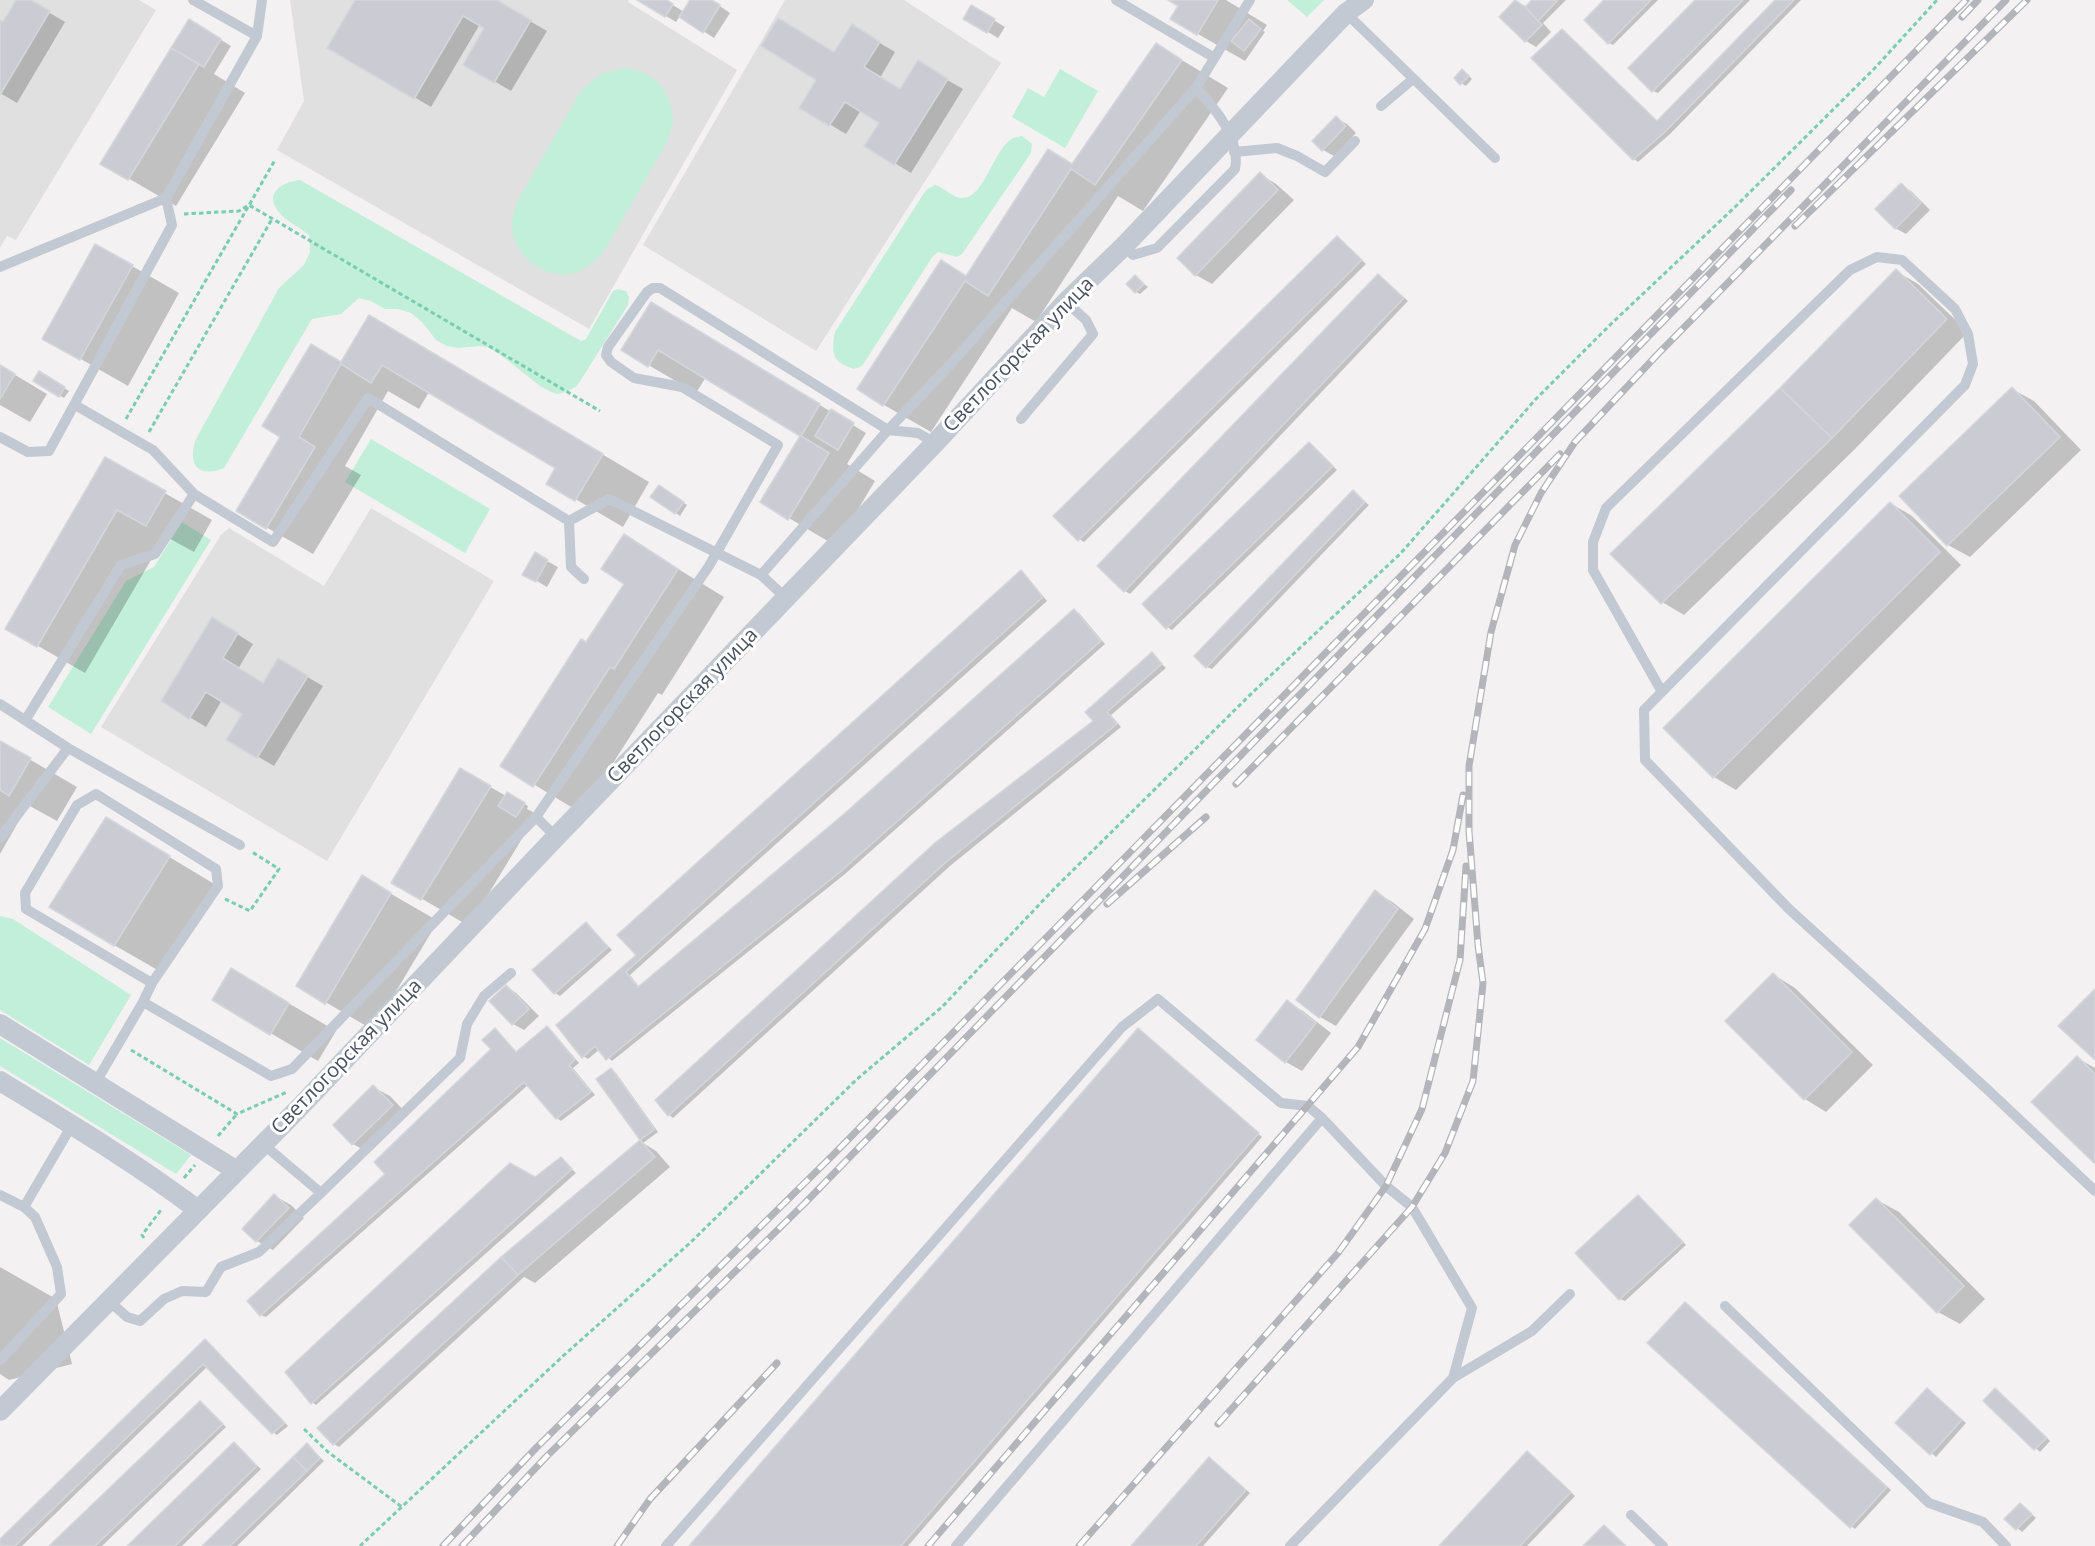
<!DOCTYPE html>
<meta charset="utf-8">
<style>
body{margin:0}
canvas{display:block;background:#f3f1f1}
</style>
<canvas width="2095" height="1546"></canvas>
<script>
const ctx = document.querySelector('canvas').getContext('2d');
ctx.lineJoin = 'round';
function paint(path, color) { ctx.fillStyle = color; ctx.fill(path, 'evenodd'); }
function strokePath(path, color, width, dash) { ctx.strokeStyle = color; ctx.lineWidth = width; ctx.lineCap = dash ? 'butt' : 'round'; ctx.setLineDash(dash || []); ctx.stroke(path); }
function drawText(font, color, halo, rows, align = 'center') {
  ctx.font = font + ' "Open Sans",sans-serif'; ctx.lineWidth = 6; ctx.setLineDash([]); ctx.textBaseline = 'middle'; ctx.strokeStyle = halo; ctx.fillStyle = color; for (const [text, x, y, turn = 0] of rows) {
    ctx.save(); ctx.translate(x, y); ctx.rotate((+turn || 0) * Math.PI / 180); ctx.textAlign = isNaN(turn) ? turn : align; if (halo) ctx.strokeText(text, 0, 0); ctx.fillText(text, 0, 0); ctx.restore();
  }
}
paint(new Path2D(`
 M0,0H139L156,10L16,240L7,236L0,248Z
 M290,0H629L628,2L737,70L589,329L277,150L304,101Z
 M785,0H904L1001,63L816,351L643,245Z
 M371,508L494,581L327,861L101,727L221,535L229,528L324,586Z`), '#e1e0e0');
paint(new Path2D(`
 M1287,0H1324L1307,17Z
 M628,68L647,74L662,86L671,104L673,123L667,142L606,248C598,258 590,267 577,272C545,283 508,253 512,219C513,213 516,206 518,200L579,94C595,75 603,71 628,68Z
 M1060,69L1098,91L1065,148L1012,117L1028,88L1044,97Z
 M1022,136L1032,144L1031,153L962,254L957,257L938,252L933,256L862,366L854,369C832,362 831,354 835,332L926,190L935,185C944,187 951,197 961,198C985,200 993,148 1013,138C1016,137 1019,137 1022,136Z
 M300,180L581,341L586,339L613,291L618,289L626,291L629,297L628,305L577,386L568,391L558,394L551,392L540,386L502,356L488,347L479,346L458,348L447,346L436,340L422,322L411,313L398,309H385L371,301L359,298L341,314L312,319L224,468C199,478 188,466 195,441L279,288L304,265L310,252L309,235C300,227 285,221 278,211C264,192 283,182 300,180Z
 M371,439L490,509L465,553L345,482Z
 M182,522L211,540L91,734L48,707L126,581L154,567Z
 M0,916L13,919L131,995L89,1065L0,1010Z
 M0,1038L191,1155L176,1174L0,1066Z`), '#c1efda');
paint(new Path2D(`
 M18,0H28L65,22L17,103L0,93V22L4,24Z
 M357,0H494L547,31L511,91L465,64L486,28L480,24L431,107L329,47Z
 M639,0H665L684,12L692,0H711L730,13L714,38L680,16L676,22Z
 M1171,0H1226L1267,25L1263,31L1265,32L1245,61L1198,34L1180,6Z
 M1534,0H1566L1543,23L1551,32L1536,47L1526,41L1516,1L1527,7Z
 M1607,0H1658L1613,45L1609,43Z
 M1697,0H1750L1658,93L1653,91Z
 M1777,0H1801L1670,134L1638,162L1634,159L1562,31L1658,122Z
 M972,7L1005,27L998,38L965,18Z
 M190,21L231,46L214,74L245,93L176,206L102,163Z
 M868,36L895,52L880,78L901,91L918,63L963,89L911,173L867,146L881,122L861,110L846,134L801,107L835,54Z
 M1157,45L1228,88L1143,211L1118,196L1036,322L1012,308L931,432L884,405L967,277L1073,165Z
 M1467,74L1472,79L1466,86L1461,83Z
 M1336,118L1347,124L1356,133L1334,156L1323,150L1314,141Z
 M1260,174L1276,184L1294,200L1212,284L1196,275L1179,258Z
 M1901,185L1911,191L1930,210L1906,234L1895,228Z
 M1342,241L1366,264L1084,542L1079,539Z
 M132,266L179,293L128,386L44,338Z
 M1896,271L1918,284L1968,332L1854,450L1684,615L1662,602L1781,390Z
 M1135,277L1148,287L1140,294L1136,292Z
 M1383,279L1408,301L1130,594L1125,591L1099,566Z
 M698,331L866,433L847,464L875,481L836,546L762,502L802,435L706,377L696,393L623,350Z
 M417,344L649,482L623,527L548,483L557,467L429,392L419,409L388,391L345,466L361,475L313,554L238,511L282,436L342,363Z
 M0,366L47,394L30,422L0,405Z
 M40,373L69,391L64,398L35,381Z
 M2012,389L2034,401L2081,450L1970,557L1948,545Z
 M1309,444L1337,470L1172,630L1167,627Z
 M105,459L212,520L194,552L165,536L85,673L7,628Z
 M664,489L687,505L680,516L676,513Z
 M1353,492L1369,505L1212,669L1207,667Z
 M1890,503L1912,516L1961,565L1736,790L1714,777L1665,728Z
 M624,536L724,597L662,695L658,693L581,813L502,765L586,644L626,583Z
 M536,555L558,567L547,587L525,574Z
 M1021,572L1025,575L1047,601L630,975L640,988L845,815L1074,611L1079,613L1105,644L845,874L612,1061L600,1049L588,1059L583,1056L558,1025L638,955Z
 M229,629L253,644L238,669L263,685L278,660L323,686L274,766L228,739L244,713L222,700L206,727L163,701Z
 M1152,654L1166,668L1111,715L1121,727L950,866L673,1118L669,1115L1095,721Z
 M0,742L77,787L57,821L28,805L0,854Z
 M461,770L506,796L508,794L528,806L527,809L537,814L469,926L393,882Z
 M106,819L216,885L161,972L114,945Z
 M362,877L438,921L373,1030L298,986Z
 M1375,892L1391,901L1414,919L1336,1026L1320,1017Z
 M586,924L612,950L560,996L555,993Z
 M1774,975L1795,988L1873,1065L1826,1112L1805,1099Z
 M506,986L516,993L539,1016L524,1030L513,1024L491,1001Z
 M278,997L336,1031L318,1061L214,1000Z
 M1287,1002L1303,1011L1331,1033L1302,1071L1286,1062Z
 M547,1028L552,1031L579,1063L573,1068L595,1095L561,1121L557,1118L528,1085L266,1317L261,1315L387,1174L494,1049L495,1030L517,1053Z
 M1143,1033L1262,1137L908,1546H691Z
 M2077,1058L2095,1068V1162Z
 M611,1070L616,1073L658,1132L643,1143L656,1151L670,1167L535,1283L524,1277L339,1447L334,1444L319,1428L502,1258L642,1140L598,1079Z
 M373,1087L390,1096L408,1115L369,1153L353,1144Z
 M561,1159L576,1173L316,1405L312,1402L535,1179Z
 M275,1196L291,1205L304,1218L273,1250L257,1241L244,1229Z
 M1638,1197L1686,1245L1625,1301L1620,1299Z
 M1877,1200L1899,1212L1985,1299L1960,1324L1938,1312Z
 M0,1267L56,1299L72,1364L9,1380L0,1374Z
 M1690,1307L1891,1490L1855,1529L1851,1526Z
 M210,1344L288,1426L277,1435L273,1432L208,1366L22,1546H0V1541Z
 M1995,1390L2050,1441L2040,1452L1985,1401Z
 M1932,1393L1966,1423L1936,1457L1897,1423Z
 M200,1402L226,1427L102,1546H51Z
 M234,1444L261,1469L182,1546H129Z
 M307,1445L324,1461L237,1546H204Z
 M1528,1453L1575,1496L1527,1546H1441Z
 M1214,1462L1250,1493L1203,1546H1133Z
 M2021,1505L2036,1518L2022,1532L2007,1519Z`), '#0003');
const building = new Path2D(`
 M16,0H31L50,11L0,95V20L3,22Z
 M355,0H497L531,20L494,83L463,65L484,28L463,16L414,99L327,48Z
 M637,0H667L673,4L665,17Z
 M690,0H712L720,5L703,33L679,17Z
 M1168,0H1218L1197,35L1170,19L1178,6Z
 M1515,0L1525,7L1542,25L1525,42L1499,17Z
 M1532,0H1558L1538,21L1525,7Z
 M1604,0H1651L1608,44L1584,20Z
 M1695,0H1743L1652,92L1628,68Z
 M1775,0H1794L1665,132L1633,160L1531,58L1562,29L1657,121Z
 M971,5L995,19L987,33L963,19Z
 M778,18L834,52L852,24L880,42L864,67L900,89L918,60L948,79L894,165L864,146L879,123L845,102L829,126L799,108L816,80L761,46Z
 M189,19L221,39L204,67L171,48Z
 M1249,19L1261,29L1244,51L1231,41Z
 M1156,43L1182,60L1095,185L1071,169L988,296L965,281L883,406L857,389L941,260L966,276L1048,149L1072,164Z
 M171,48L199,64L128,180L100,164Z
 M1462,69L1469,76L1460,85L1454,78Z
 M1336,116L1346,126L1322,151L1312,141Z
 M1260,172L1278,190L1195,276L1177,258Z
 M1901,183L1921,203L1895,229L1875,209Z
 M1337,236L1362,260L1078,541L1053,516Z
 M95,244L133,265L80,360L42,339Z
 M1896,269L1947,319L1832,438L1780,388Z
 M1378,274L1404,298L1124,592L1097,566Z
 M1135,275L1144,284L1135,293L1126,284Z
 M651,302L820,404L801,436L829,453L788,520L760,502L800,436L658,350L648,367L621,350Z
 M369,315L603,454L575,501L546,484L555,468L382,365L371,383L341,364L299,437L315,447L266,529L236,511L280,437L262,426L311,344L341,362Z
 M0,365L15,374L0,399Z
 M39,371L65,387L59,397L33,381Z
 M2012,387L2060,437L1947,546L1899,496Z
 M1780,388L1832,438L1661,604L1610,554Z
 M831,409L854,423L838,450L815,436Z
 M1309,442L1333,466L1166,629L1142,604Z
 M105,457L166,491L146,526L117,510L37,647L5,629Z
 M659,485L684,502L675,514L650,497Z
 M1353,490L1365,502L1206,668L1194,656Z
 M1890,502L1940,552L1713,778L1663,728Z
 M624,534L678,569L614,669L610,667L533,787L500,766L581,639L586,642L624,584L601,569Z
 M535,552L548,560L536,582L522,575Z
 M1021,570L1043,597L626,972L638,987L844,814L1074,609L1101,641L840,872L606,1060L595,1046L582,1058L556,1025L636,955L617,935Z
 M212,617L238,633L223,658L263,683L278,658L308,676L257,758L226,740L242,714L206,692L189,719L161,701Z
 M1152,652L1162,664L1107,712L1117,724L945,863L668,1116L655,1100L936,842L1093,721L1085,712Z
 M0,741L31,758L9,796L0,790Z
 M460,768L491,786L421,900L391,883Z
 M507,792L525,803L516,817L498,806Z
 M106,817L170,856L114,946L49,907Z
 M362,875L391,893L325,1004L296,986Z
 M1375,890L1398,909L1319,1018L1296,1000Z
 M586,922L608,947L554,994L532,970Z
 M231,968L289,1003L270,1035L212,1000Z
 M1773,973L1852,1052L1804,1100L1725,1021Z
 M506,985L529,1009L512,1025L489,1001Z
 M2095,989V1060L2058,1026Z
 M1287,1000L1316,1023L1285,1063L1256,1040Z
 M547,1026L575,1060L569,1065L591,1092L556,1119L524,1082L260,1316L247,1301L385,1174L374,1162L491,1049L482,1040L495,1028L516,1052Z
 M1138,1028L1259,1133L901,1546H689Z
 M2077,1056L2095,1074V1164L2031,1102Z
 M611,1068L655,1129L640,1140L596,1079Z
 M373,1085L393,1105L352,1145L333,1125Z
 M640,1140L655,1157L518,1275L501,1257Z
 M561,1157L572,1169L311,1404L285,1372L510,1163L535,1177Z
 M274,1194L289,1208L256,1242L242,1229Z
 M1638,1195L1683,1242L1619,1300L1575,1253Z
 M1876,1198L1964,1286L1937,1313L1849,1225Z
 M501,1257L518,1275L333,1445L317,1428Z
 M1685,1302L1887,1487L1850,1528L1647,1343Z
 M205,1339L285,1423L272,1434L203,1364L15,1546H0V1539Z
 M1927,1388L1962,1420L1930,1455L1895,1423Z
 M1995,1388L2047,1438L2034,1450L1983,1401Z
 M200,1401L223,1424L95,1546H49Z
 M234,1442L257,1466L175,1546H127Z
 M307,1443L320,1458L307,1471L293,1457Z
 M1527,1451L1571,1492L1520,1546H1439Z
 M293,1457L307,1471L230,1546H202Z
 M1209,1457L1246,1490L1196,1546H1131Z
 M2020,1503L2032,1514L2016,1530L2004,1519Z
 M1604,1525L1626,1546H1583Z`);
paint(building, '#cbccd3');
strokePath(building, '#d5d6dc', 1.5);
strokePath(new Path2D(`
 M184,214L239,211L249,205L600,411
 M126,419L275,160
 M149,432L272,219
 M225,899L250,911L279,869L252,852
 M131,1050L237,1114L287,1092
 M218,1136L237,1114
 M184,1178L195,1165
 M144,1238L142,1235L161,1210
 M304,1429L328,1452L402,1507
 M360,1546L562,1357L690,1243L856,1080L942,1007L1054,889L1253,692L1401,553L1535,400L1611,324L1735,207L1874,69L1937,0`), '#79cdb0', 3, [4.5, 3]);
strokePath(new Path2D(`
 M193,0L257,36
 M1116,0L1213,57
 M1346,13L1495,158
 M1381,106L1413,79
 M1234,152L1277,148L1297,156L1325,172L1355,141
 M1124,246L1133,255L1157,248L1235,169C1241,139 1215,108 1196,88
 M0,267L166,198L257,36L262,0
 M75,405L153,450L194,494L273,542L368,398L569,521L609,499L761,575L786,598
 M1021,419L1093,334L1086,320L1066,302
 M0,437L28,452L49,451L172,225L166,198
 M569,521L571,567L584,579
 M765,578L761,575L888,430L947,368L1196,88L1250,0
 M1662,692L1593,570V542L1606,508L1850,270L1877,257L1902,260L1955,309L1968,334L1973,364L1965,385L1644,710L1645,760L1789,909L1988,1090L2095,1191
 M0,704L68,748L240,845
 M26,719L121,565L155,554L194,494
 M536,817L556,837
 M0,838L68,748
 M143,1002L271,1076L292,1069L536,817L709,566L778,445L682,387L634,378L611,362L606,355L608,347L647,292L653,288H660L888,430L918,433L935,443
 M96,1082L143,1002L152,983L218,886L216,869L96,794L77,805L25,893L26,909L152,983
 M263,1144L321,1193L460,1058L467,1024L484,996L511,973
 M0,1195L24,1207L35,1217L57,1267L61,1294L0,1360
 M24,1207L72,1125
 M109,1301L127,1317L140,1321L164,1299L182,1291L206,1292L221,1267L259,1252L321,1193
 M1725,1306L1929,1503L1983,1522L2006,1546
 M1631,1515L1663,1546
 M666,1546L1122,1027L1158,999L1281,1103L1308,1106L1322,1118L1386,1186L1412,1207L1472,1308L1453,1378L1532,1331L1570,1294
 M956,1546L1322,1118
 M1290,1546L1453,1378`), '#c2c9d2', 10);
strokePath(new Path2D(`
 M0,1024L237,1171
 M0,1081C67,1122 136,1163 198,1210
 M0,1411L299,1108L556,837L935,443L1066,302L1124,246L1346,13L1364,0`), '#c2c9d2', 20);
const rail = new Path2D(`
 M1962,17L1978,0
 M1795,226L2027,0
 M1653,359L2006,0
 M1236,784L1560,454
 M1107,904L1206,817
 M1218,1424L1412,1207L1445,1153L1473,1081L1483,983L1478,945L1469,831V766L1491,632L1515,545L1541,493L1575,442L1657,355
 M443,1546L536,1448L834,1154L1966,0
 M462,1546L546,1457L804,1204L1791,190
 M617,1546L650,1499L777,1363
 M928,1546L1358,1047L1425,929L1453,850L1463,795
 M1079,1546L1338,1253L1386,1186L1422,1109L1460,960L1466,866`);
strokePath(rail, '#b3b5bb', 7);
strokePath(rail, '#fff', 4.5, [14]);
drawText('20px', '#49515f', '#fff', [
 ["Светлогорская улица",1019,355,-46],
 ["Светлогорская улица",683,706,-46],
 ["Светлогорская улица",347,1057,-46]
]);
</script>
